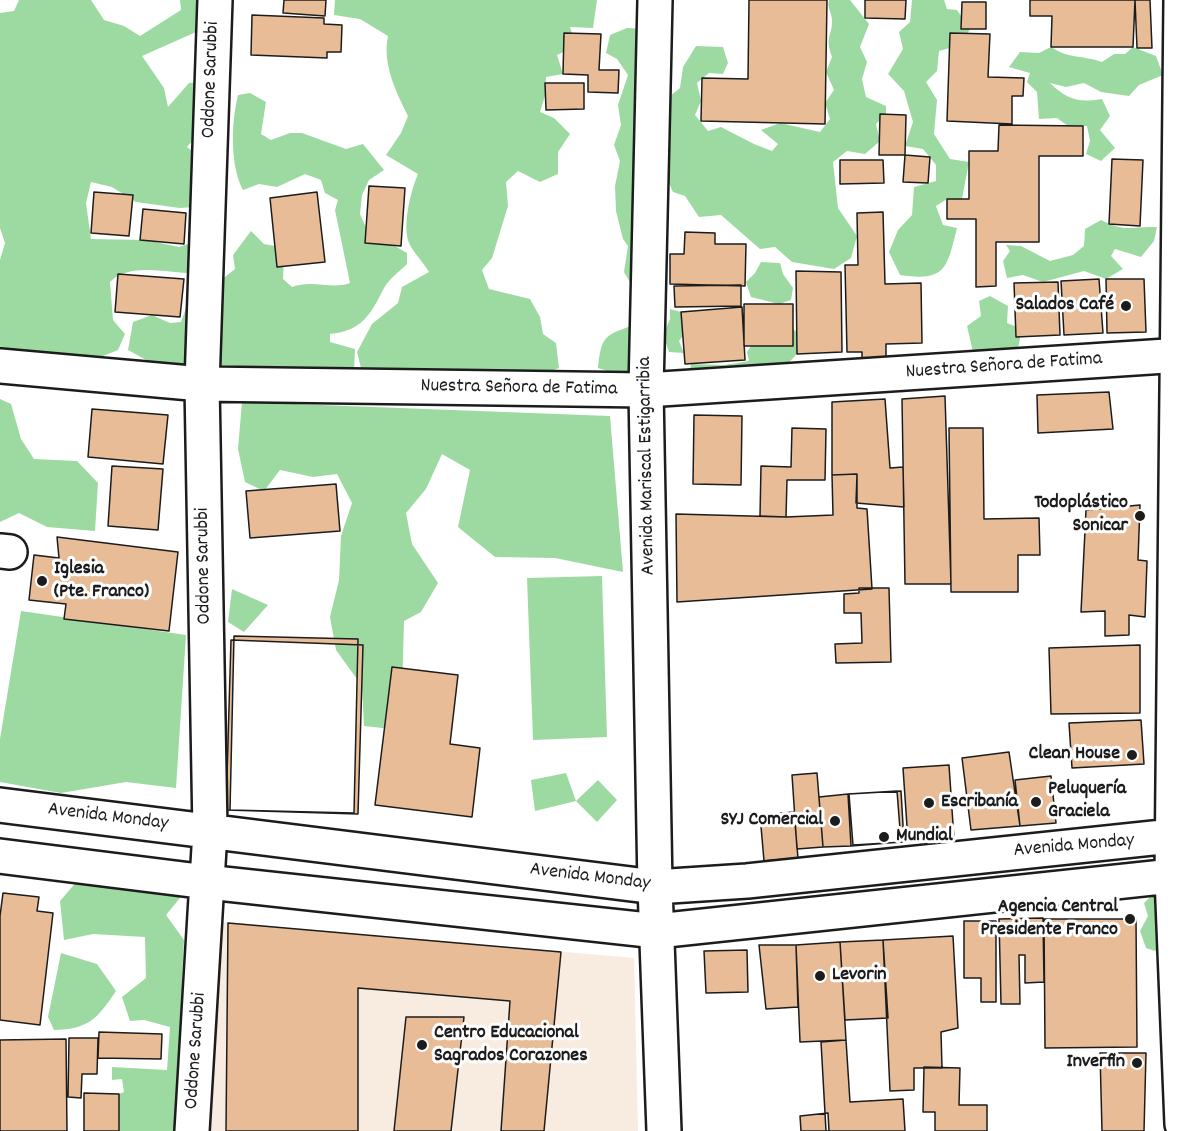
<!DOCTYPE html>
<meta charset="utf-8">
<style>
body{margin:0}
canvas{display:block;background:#fff}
</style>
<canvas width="1182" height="1131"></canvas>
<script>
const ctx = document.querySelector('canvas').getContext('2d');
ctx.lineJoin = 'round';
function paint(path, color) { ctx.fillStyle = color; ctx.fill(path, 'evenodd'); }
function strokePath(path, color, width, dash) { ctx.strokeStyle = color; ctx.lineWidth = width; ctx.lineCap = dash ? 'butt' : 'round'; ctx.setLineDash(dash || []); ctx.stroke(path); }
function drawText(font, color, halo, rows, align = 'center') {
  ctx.font = font + ' Dekko,sans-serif'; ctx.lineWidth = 6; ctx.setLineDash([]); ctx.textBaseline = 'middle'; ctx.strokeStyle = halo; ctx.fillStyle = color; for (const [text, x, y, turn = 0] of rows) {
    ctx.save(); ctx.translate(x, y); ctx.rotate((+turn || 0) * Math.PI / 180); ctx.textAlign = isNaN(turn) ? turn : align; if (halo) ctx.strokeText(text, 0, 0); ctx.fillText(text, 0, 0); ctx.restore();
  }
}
paint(new Path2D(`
 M213,921L634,958L638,1131H205Z`), '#f8ebe0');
paint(new Path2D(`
 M19,0H91L104,20L124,26L140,36L181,10L180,0H208L205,28L142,56L164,88L168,107L189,83L202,82L201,131L187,147L208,163L195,207L180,208L136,202L112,187L91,182L86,203L91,239L146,240L179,247L206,238L226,243L211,288L235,269L233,255L251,231L264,244L275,246L284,259L283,279L292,287C312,279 331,290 350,283L335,210L338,200L325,193L321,180L305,174L277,187L259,184L243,190C230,166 231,123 238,95L250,93L266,102L261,134L271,140L290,133H302L346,149L363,144L384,170L369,180L362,195L360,214L367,230L407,253V264C400,271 389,279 384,288C371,314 362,331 330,334V342L355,349L354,370L187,376L157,366L128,350L133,322L152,315L170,323L181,322L187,305V273C162,272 129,263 110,282L113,320L125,334L118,350L93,360L56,353H0V260L5,243L0,228V13L14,11Z
 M335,0H597L593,28L570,27L576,46L557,55L563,74L546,77L545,96L540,112L554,118L570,134L558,152V174L540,182L518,171L506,182L508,206L492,258L482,270L489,289L530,299L540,317L543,334L556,343L559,368L530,379L384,387L361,368L357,352L372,324L398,303L402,287L429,272C423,262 414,253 410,245C401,228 411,190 418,174L386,155L401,133L408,116C396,92 382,63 388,36L360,19L334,15Z
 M829,0H850L869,24L860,47L867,62L862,79L866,97L886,106V114L876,124L880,141L865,154L847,151L833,162L838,208L857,236L851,258L834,269L792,262L775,247L760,249L721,215L699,217L685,196L673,192L661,165L664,101L680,88L683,67L696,46L723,47L728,63L723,74L709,73L697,83L701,101L695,115L708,131L721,127L754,144L772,151L778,144L761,130L780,123L820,132L830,119L825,103L834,90L826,72L832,57C824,35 833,36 832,19C831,11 827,8 829,0Z
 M912,0H944L947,9L957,10L970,29L961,45L939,51L937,71L926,82L937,100L934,134L950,159L969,162L962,199H947L936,206L943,225L957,228C947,268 946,282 900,275L889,252L898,230L912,215L914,187L936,181V165L923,149L905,146L913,122L904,91L888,74L903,49L899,32L910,22Z
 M627,28L648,29L639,130L635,149L647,158V182L632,206V227L646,241L641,301L624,272L628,246L623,239L616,211L615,186L620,161L614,145L621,125L618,105L628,75L617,59L606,53L610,35Z
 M1051,47C1069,59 1082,55 1102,62L1114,54H1125L1133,47L1156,56L1163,75L1139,85L1129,96L1101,92L1084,83L1066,87L1050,83C1068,100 1078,103 1102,99L1110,116L1100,130L1115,148L1101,161L1086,154L1090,141L1087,126H1068L1057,118L1039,119L1037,92L1027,82L1030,73L1009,67L1020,52L1039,53Z
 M1101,220C1127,233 1130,226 1157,227L1154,241L1141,257L1115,249L1111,256L1123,269L1106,279L1084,271L1043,282L1023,275L1007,278L1003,261L1010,251L1006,245L1021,246L1050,261L1073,255L1084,246L1085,229Z
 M761,262L780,263L783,274L793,288L791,300L779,304L751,297L746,282L755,273Z
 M990,296L1008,306L1007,323L1022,329L1017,353L973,352L967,326L981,316L979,301Z
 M670,309L681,312L689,328L679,341L684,353L669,352L663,335L670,319Z
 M634,325L655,330L622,390L613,373L598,368C601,336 605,335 634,325Z
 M792,328L808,342L781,371L689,378L691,364L725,365L749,361L747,352L751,346Z
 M0,399L11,404L21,439L34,459L77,461L98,483L95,531L47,527L19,513L0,522Z
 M242,402L610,416L623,572L555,558L495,557L458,527L470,470L442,454L426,489L406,513L412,544L438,583L421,612L404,621L401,730L364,726L362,686L336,650L330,617L339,580L341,536L352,503L337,474L313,477L280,470L264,491L245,482L238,449Z
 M602,576L607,737L533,740L527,578Z
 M232,589L268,605L244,632L228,622Z
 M21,611L186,635L176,788L126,782L61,793L0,782V739Z
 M566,773L576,801L598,780L617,800L597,822L576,801L535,811L531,780Z
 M85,872L184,893L166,915L184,940L182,979L186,992L184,1131H117L119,1094L124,1092L122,1079L112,1080V1067L167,1070L170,1027L144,1020L130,1021L122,997L146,978L145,937L93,934L64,940L60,901Z
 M1166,895L1164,945L1155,951L1146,948L1140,931L1148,916L1144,903L1151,896Z
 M61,953L97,964L116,991C97,1019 89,1029 54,1030L48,1017Z`), '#9ddaa2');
const building = new Path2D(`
 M284,0H326L325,16L283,13Z
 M749,0H827L825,124L701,121L702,78L748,79Z
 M865,0H906L905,19L865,18Z
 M1030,0H1135L1133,47H1051L1052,16H1030Z
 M1135,0H1150L1152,48H1137Z
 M962,2H986V29H961Z
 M252,15L324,18V24L342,25L341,52H327V58L251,55Z
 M564,33L601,34L599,70H619L618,93L588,92V75L563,74Z
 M950,33L990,34L988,77L1024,78L1023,96H1012V124L947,121Z
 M545,83H584V109L546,110Z
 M880,114L906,115L905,155H879Z
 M999,125L1083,126V156H1039V242H996V286L976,287V219H947V199H969V151H998Z
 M905,155L930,157L928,183L903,182Z
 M1112,159L1143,160L1140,226L1109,224Z
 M840,160H883L884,183L840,184Z
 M369,186L405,188L401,246L365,243Z
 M94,192L133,195L129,236L91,233Z
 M317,192L325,262L277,267L270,198Z
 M143,209L186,213L184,244L140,240Z
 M883,212L885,284L921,283L922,343L886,344V364H862V352H847L845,265H858L857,213Z
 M685,232L715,233V244H746L745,286L670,284V254H684Z
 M796,271L841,272L842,352L797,354Z
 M118,274L184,279L180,317L115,312Z
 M1099,279L1103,333L1064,335L1061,281Z
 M1106,279H1144L1146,332L1107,333Z
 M1058,282L1060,335L1016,337L1014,283Z
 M741,285V306L675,307L674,286Z
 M744,304H793V346H744Z
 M742,307L745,360L685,364L681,312Z
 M1109,392L1113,429L1038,433L1037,395Z
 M945,396L951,584H905L902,399Z
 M885,399L890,468L903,467L904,507L856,503L857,474L832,475V402Z
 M92,409L168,415L163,464L88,457Z
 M694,415L742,416L741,485L693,484Z
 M792,428L826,429L825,480H787L786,517L760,516L761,466L791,467Z
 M949,428H983L984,519L1039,518L1040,555H1018V592H951Z
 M112,466L163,469L158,530L108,526Z
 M857,474V508L867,509L872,589L677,602L676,514L786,517L833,515L832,475Z
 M336,484L340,531L250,538L246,491Z
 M1140,505L1138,560L1147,561L1145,617L1129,615V635L1105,636V611L1081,612L1086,510Z
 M57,537L178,552L169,631L64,619L66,604L29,600L34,555L59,558Z
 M859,588H889L891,662L836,663L835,644L862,643L861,613H844V594L859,593Z
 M234,636L358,639L354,813L230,810Z
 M231,640L363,645L358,814L226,810Z
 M1140,645V713L1051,714L1049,648Z
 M392,667L458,675L450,744L480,748L472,817L375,805Z
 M1141,720L1144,764L1072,768L1069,723Z
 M1009,752L1020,826L971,830L962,758Z
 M949,765L954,839L908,841L903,768Z
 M817,773L823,847L797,849L792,775Z
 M1051,776L1056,823L1020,826L1015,780Z
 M897,791L901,842L851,846L848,794Z
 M901,791L904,842L853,845L849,794Z
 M848,794L851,846L823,847L819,797Z
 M794,812L798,858L764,861L760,815Z
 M3,893L39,897L37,911L53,913L40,1025L0,1020V916Z
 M1043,918L1044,982L1025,983V955H1019L1020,1004H1001L999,919Z
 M1044,919H1136L1137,1047L1045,1048Z
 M964,921H996V1002H981V978H964Z
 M228,923L561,952L544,1131H501L510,1001L358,988V1131H226Z
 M953,936L958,1028L941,1032L942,1068H914V1090L890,1091L883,940Z
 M883,940L888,1018L845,1020L840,942Z
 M840,942L846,1040L800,1042L796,945Z
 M759,945H796L798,1007L766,1009Z
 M747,950L748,992L706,993L704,951Z
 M406,1017H464L451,1131H394Z
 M99,1032L162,1034L161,1059L98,1058Z
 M69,1038H98L97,1074H82L81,1098L68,1097Z
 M66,1039L67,1131H0V1040Z
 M846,1040L850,1102L903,1099L905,1131H826L821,1042Z
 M1100,1053H1146L1144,1131H1102Z
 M924,1067L960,1068L959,1105H987V1131H935V1112H923Z
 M84,1093L119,1094V1131H84Z
 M828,1113L829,1131H801L800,1116Z`);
paint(building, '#e7bc97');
strokePath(building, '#1c1c1c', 1.5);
const minor = new Path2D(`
 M0,366L202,384L646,390L1182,355
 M0,551L10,552
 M0,805L655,887
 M0,856L207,882L657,931
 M192,1131L210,831L202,384L215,0`);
const major = new Path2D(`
 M655,0L646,390L655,887L664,1131
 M1181,0L1172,877L1182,1124
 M655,887L747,881L1182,835
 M657,931L1182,875`);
strokePath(minor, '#1c1c1c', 38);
strokePath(major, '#1c1c1c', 38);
strokePath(minor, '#fff', 33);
strokePath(major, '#fff', 33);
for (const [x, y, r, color] of [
 [1126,306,6,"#1c1c1c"],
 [1140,516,6,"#1c1c1c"],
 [42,581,6,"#1c1c1c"],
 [1132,755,6,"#1c1c1c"],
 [1036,802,6,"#1c1c1c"],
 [929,803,6,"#1c1c1c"],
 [835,821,6,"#1c1c1c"],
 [884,837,6,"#1c1c1c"],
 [1130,919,6,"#1c1c1c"],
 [820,976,6,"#1c1c1c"],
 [422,1045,6,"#1c1c1c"],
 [1137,1063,6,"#1c1c1c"]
]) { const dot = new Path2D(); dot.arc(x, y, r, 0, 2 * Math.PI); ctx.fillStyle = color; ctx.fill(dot); strokePath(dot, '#fff', 2); }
drawText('20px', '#1c1c1c', '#fff', [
 ["Oddone Sarubbi",212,80,-88],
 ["Nuestra Señora de Fatima",1004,367,-4],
 ["Nuestra Señora de Fatima",519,389,1],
 ["Avenida Mariscal Estigarribia",648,466,-91],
 ["Oddone Sarubbi",205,566,-91],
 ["Avenida Monday",108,818,7],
 ["Avenida Monday",1074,847,-5],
 ["Avenida Monday",590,878,7],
 ["Oddone Sarubbi",197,1051,-86]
]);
drawText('bold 20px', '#1c1c1c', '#fff', [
 ["Salados Café",1114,306],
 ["Todoplástico",1128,504],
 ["Sonicar",1128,527],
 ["Iglesia",54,570,"left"],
 ["(Pte. Franco)",54,593,"left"],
 ["Clean House",1120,755],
 ["Peluquería",1048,790,"left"],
 ["Graciela",1048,813,"left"],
 ["Escribanía",941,803,"left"],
 ["SYJ Comercial",823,821],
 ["Mundial",896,837,"left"],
 ["Agencia Central",1118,908],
 ["Presidente Franco",1118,931],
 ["Levorin",832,976,"left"],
 ["Centro Educacional",434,1034,"left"],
 ["Sagrados Corazones",434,1057,"left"],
 ["Inverfin",1125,1063]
], 'right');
</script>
